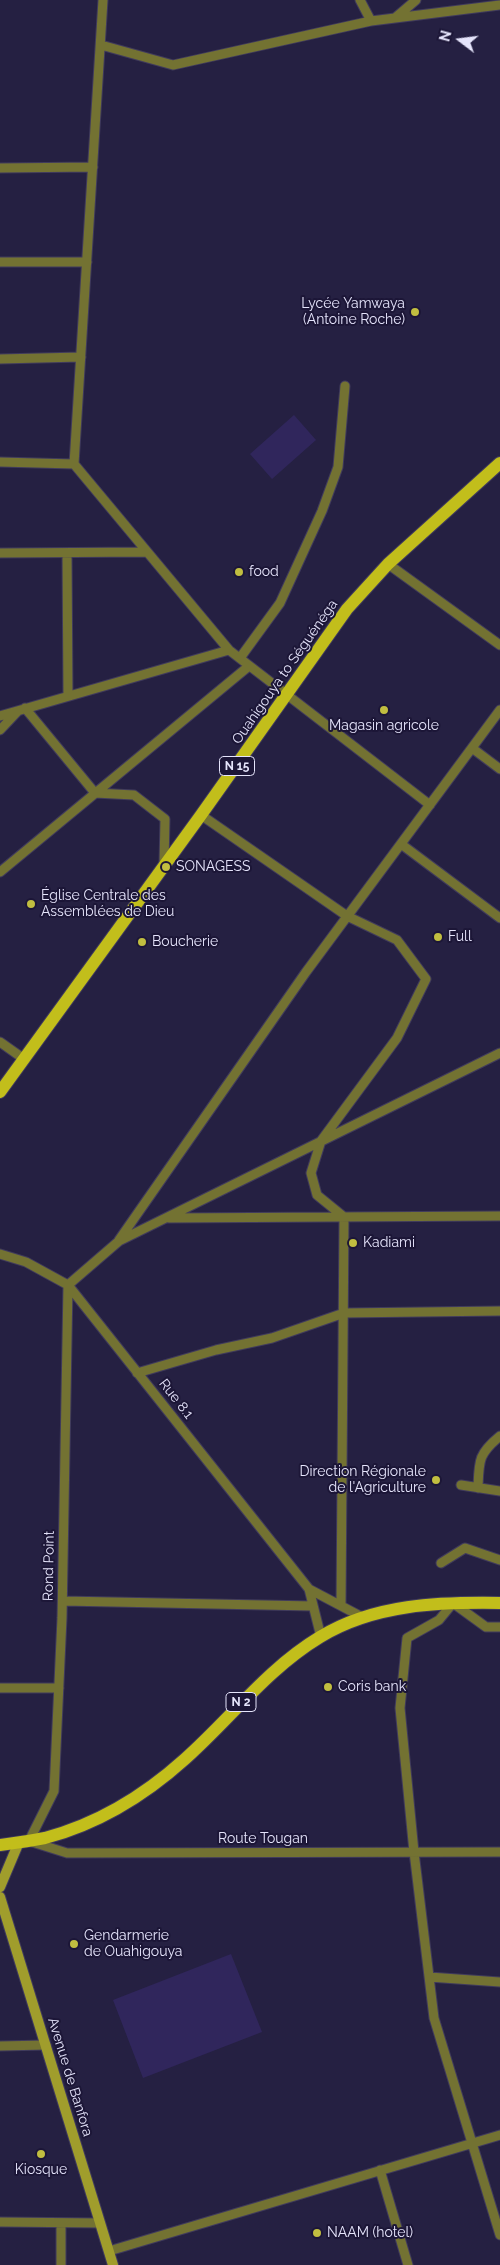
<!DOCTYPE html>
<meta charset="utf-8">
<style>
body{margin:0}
#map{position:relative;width:500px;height:2265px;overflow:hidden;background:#252042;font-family:Raleway,sans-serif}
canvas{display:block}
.north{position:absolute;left:435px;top:15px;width:50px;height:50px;-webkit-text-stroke:4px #1c1637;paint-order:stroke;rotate:285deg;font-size:14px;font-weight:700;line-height:20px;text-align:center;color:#e5e4fb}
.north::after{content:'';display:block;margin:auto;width:18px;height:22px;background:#e5e4fb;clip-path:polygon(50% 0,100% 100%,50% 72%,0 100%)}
</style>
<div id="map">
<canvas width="500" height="2265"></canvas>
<div class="north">N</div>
</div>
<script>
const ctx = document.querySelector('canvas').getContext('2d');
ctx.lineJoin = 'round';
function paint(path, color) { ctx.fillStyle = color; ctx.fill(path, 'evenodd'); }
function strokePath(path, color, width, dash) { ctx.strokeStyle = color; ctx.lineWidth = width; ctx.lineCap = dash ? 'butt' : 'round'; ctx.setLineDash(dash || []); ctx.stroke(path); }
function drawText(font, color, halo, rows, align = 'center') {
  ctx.font = font + ' Raleway,sans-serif'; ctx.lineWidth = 4; ctx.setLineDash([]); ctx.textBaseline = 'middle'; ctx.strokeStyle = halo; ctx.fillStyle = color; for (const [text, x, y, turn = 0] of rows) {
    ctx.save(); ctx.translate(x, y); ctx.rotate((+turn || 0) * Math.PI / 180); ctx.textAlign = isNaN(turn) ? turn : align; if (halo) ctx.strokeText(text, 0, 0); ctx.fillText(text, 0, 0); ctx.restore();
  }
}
paint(new Path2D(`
 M294,415L316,440L272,479L250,454Z
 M231,1954L262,2032L143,2078L113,2000Z`), '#30265c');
const minor = new Path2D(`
 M103,0L74,464L229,650
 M360,0L371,21
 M395,18L416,0
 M101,45L173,65L371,21L500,5
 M0,168L93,167
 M0,262H87
 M0,359L81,357
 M0,462L74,464
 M0,553L147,552
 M67,553L68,695
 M388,564L500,645
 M240,658L280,603L322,511L338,467L345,386
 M25,708L95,793L134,795L165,819L164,865
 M0,716L229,650L430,805
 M0,730L17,712
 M472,748L500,769
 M201,815L347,916L397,940L426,979L397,1038L321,1141L311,1173L317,1195L344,1217L341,1605
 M401,844L500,918
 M0,872L249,666
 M0,1042L24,1059
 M500,1053L119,1241L68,1285L62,1618L54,1791L29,1841L67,1853L500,1852
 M169,1218L500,1216
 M119,1240L306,972L500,710
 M0,1254L26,1262L68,1285L309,1589
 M137,1373L216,1350L272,1338L344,1313L500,1311
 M461,1485L500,1491
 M478,1488C479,1461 478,1454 500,1436
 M441,1563L465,1548L500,1560
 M63,1601L313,1606
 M500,1627H486L453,1603L439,1620L407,1638L400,1708L414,1852L434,2018L500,2235
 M321,1637L309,1589L364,1618
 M0,1688H59
 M429,1977L500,1982
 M0,2046L46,2045
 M380,2170L408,2265
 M0,2222L100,2223
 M61,2223V2265
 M109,2251L500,2135`);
const secondary = new Path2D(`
 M0,1887L19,1842
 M0,1897L113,2265`);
const primary = new Path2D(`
 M0,1092L201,815L347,609L388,564L500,463
 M0,1845C15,1843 30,1841 45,1838C98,1824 145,1795 185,1759C231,1718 267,1669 320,1637C374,1604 439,1602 500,1603`);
strokePath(minor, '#403b5c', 11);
strokePath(secondary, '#403b5c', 12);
strokePath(primary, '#403b5c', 14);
strokePath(minor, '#737232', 9);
strokePath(secondary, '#a09d2c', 10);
strokePath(primary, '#c2be1b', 12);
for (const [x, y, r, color] of [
 [415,312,5,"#c1be40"],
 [239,572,5,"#c1be40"],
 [384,710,5,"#c1be40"],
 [166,867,5,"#c1be40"],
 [31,904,5,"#c1be40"],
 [438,937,5,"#c1be40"],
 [142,942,5,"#c1be40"],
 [353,1243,5,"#c1be40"],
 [436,1480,5,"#c1be40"],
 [328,1687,5,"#c1be40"],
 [74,1944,5,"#c1be40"],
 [41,2154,5,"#c1be40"],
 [317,2233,5,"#c1be40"]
]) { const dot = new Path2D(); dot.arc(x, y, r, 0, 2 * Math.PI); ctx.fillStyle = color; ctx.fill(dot); strokePath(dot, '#1c1637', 2); }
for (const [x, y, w] of [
 [237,766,35],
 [241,1702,30]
]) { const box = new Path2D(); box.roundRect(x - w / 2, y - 9.5, w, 19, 4); ctx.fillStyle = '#1c1637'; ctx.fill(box); strokePath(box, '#e5e4fb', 1); }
drawText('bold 12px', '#e5e4fb', null, [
 ["N 15",237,766],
 ["N 2",241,1702]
]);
drawText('14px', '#e5e4fb', '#1c1637', [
 ["Lycée Yamwaya",405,304,"right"],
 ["(Antoine Roche)",405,320,"right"],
 ["food",249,572],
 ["Magasin agricole",384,726,"center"],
 ["SONAGESS",176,867],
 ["Église Centrale des",41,896],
 ["Assemblées de Dieu",41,912],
 ["Full",448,937],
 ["Boucherie",152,942],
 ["Kadiami",363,1243],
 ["Direction Régionale",426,1472,"right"],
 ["de l'Agriculture",426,1488,"right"],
 ["Coris bank",338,1687],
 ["Gendarmerie",84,1936],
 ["de Ouahigouya",84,1952],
 ["Kiosque",41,2170,"center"],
 ["NAAM (hotel)",327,2233]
], 'left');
drawText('14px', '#e5e4fb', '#1c1637', [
 ["Ouahigouya to Séguénéga",285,672,-55],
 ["Rue 8.1",176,1399,52],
 ["Rond Point",49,1566,-89],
 ["Route Tougan",263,1839],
 ["Avenue de Banfora",70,2077,73]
]);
</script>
